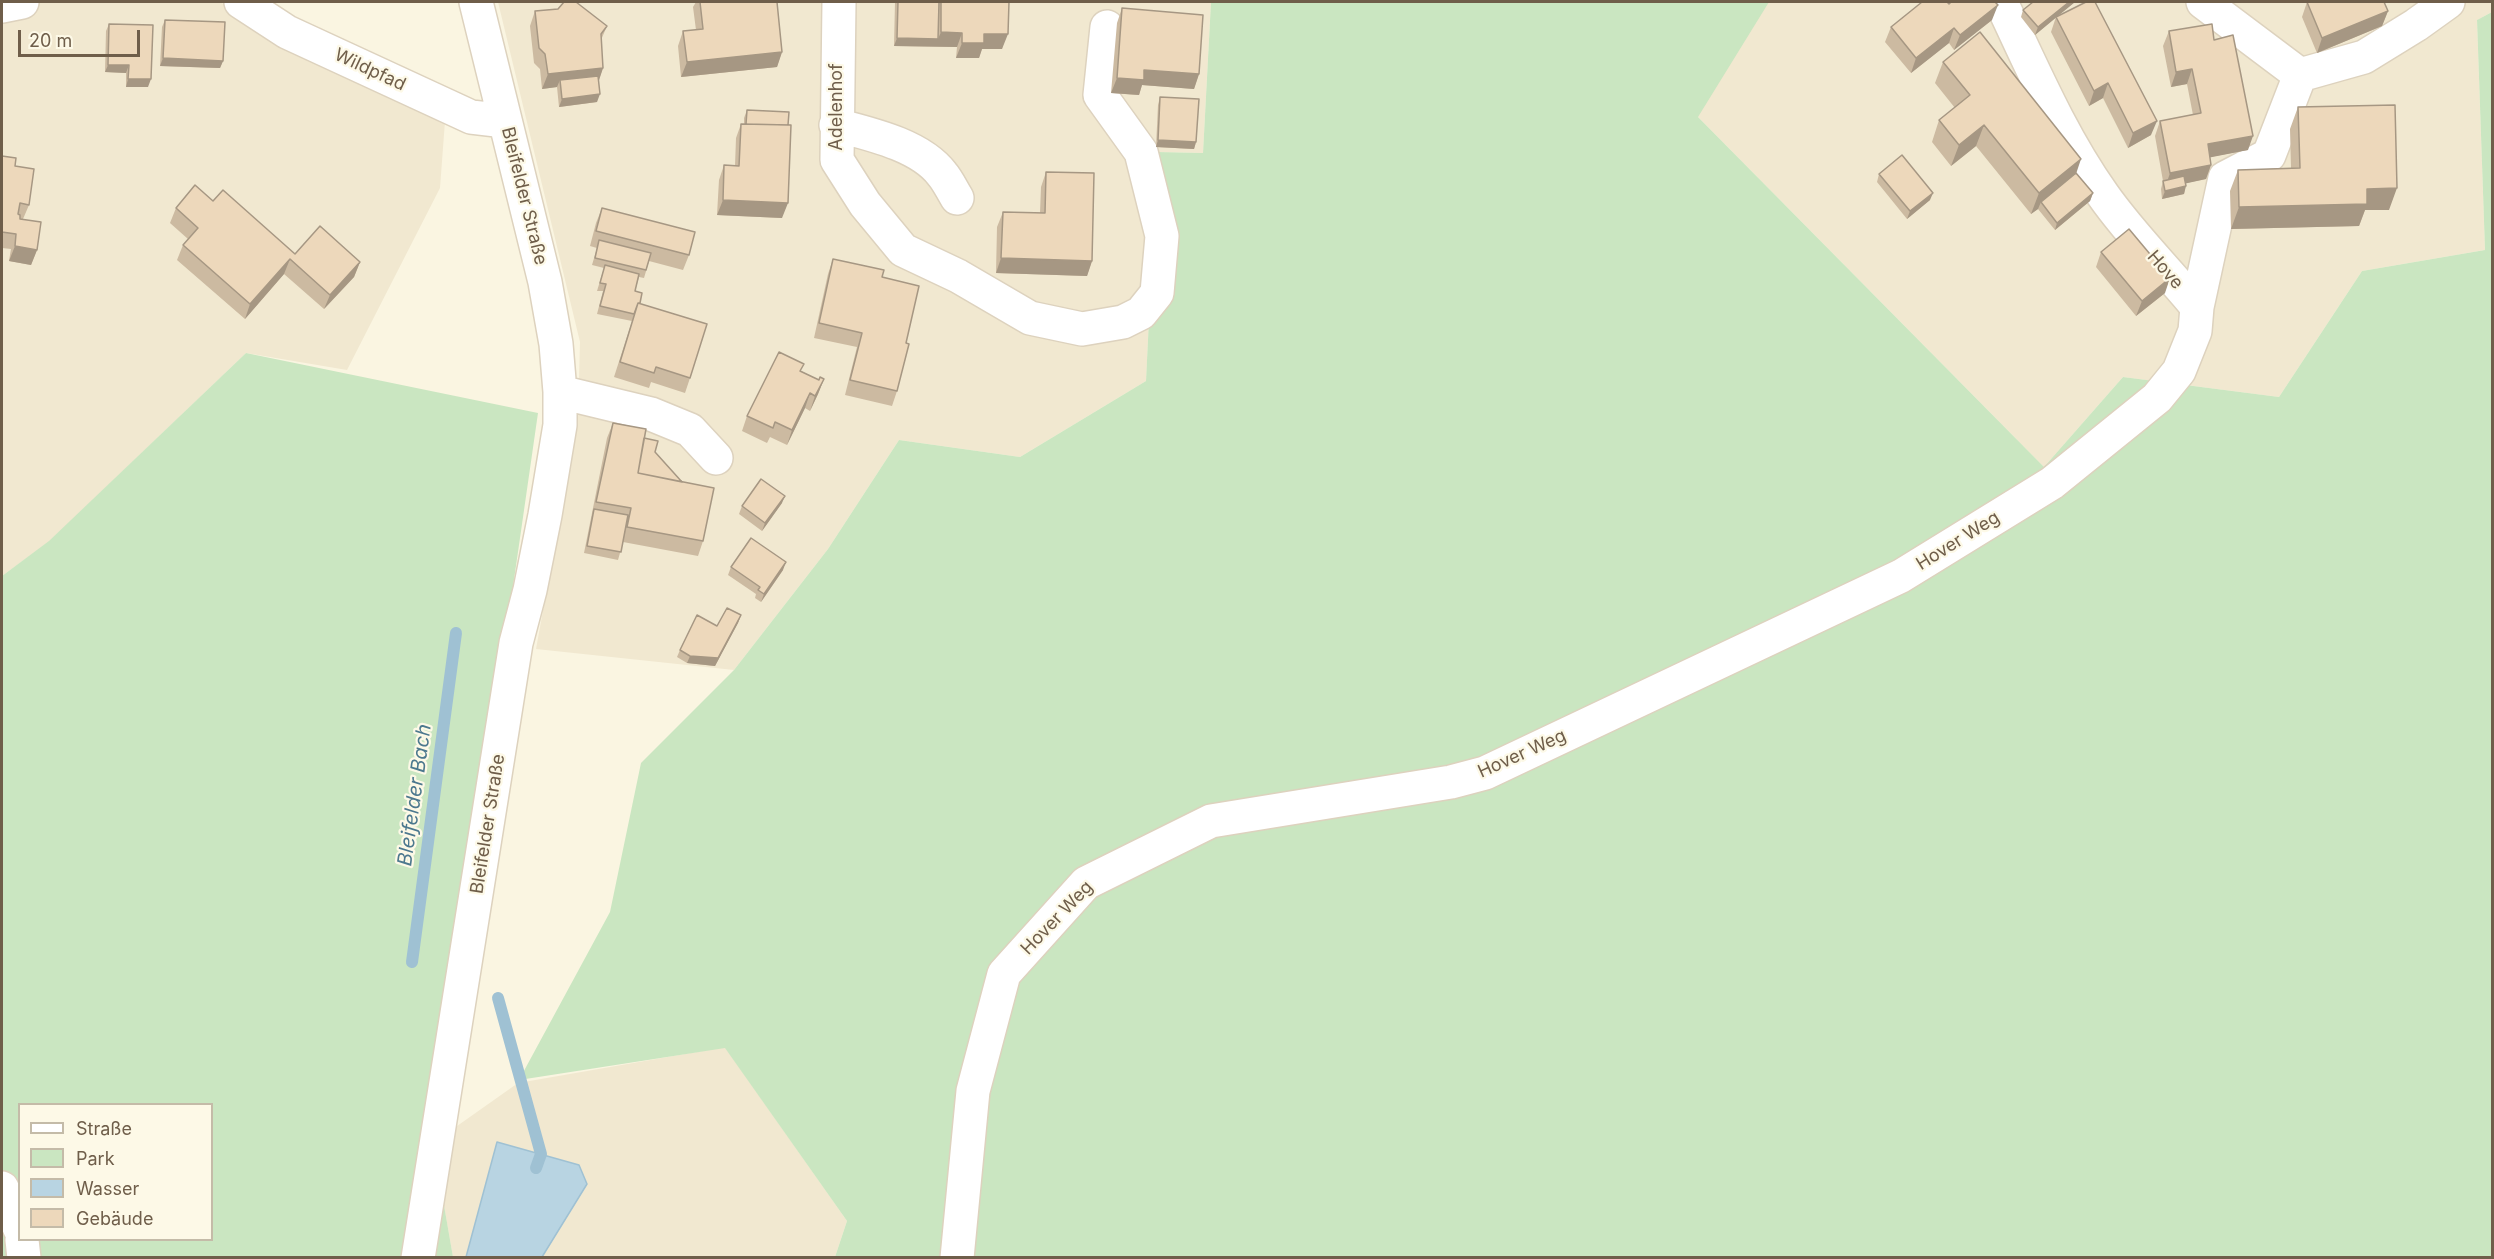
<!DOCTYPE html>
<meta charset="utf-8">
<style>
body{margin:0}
#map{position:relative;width:2494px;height:1259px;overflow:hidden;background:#faf5e1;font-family:Inter,sans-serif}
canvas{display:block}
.frame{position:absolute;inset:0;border:3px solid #6f5e4a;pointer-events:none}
.legend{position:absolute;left:18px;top:1103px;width:195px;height:138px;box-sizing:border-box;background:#fdf9e7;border:2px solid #c4bba8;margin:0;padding:8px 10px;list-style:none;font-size:18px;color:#6f5e4a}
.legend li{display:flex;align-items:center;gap:12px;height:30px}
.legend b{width:30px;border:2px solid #c4bba8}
.scale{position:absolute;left:18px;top:30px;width:122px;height:27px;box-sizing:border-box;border:3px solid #6f5e4a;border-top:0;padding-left:8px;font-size:18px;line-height:21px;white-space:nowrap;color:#6f5e4a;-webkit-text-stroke:4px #fdf9e7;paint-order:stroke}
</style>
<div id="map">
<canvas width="2494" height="1259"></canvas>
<div class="frame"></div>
<ul class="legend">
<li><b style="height:8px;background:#fff"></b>Straße</li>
<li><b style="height:16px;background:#cae6c1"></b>Park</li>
<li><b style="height:16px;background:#b8d4e2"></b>Wasser</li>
<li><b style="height:16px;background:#edd8bb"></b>Gebäude</li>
</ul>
<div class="scale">20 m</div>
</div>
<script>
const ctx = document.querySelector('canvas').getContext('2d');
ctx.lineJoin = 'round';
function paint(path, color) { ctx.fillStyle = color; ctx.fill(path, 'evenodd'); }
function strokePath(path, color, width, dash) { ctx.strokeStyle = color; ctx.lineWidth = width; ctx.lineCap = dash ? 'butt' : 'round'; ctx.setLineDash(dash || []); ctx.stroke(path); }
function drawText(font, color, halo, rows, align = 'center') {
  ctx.font = font + ' Inter,sans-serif'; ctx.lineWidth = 4.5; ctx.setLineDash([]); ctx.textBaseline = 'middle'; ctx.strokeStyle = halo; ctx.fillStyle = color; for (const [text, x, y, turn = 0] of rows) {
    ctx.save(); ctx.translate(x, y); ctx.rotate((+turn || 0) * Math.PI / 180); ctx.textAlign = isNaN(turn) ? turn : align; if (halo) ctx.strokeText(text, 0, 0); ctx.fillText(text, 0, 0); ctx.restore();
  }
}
paint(new Path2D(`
 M2,2H220L445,121L440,188L347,370L246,353L49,542L2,576Z
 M498,2H1211L1203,153L1157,152L1146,381L1020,457L899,440L828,549L734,670L536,649L578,419L580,342Z
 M1668,2H2492V12L2477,20L2485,250L2362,271L2279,397L2123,377L2044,467L1698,117Z
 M725,1047L847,1221L835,1257H453L433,1143L518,1083Z`), '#f1e8d0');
paint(new Path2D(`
 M1211,2H1769L1698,117L2044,467L2123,377L2279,397L2362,271L2485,250L2477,20L2492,12V1257H835L847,1221L725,1048L519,1080L610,912L641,763L734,670L828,549L899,440L1020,457L1146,381L1157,152L1203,153Z
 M246,353L538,413L433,1142L453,1257H2V576L49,541ZM20,1104H212V1240H20Z`), '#cae6c1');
const water = new Path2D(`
 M497,1142L579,1165L587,1184L542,1257H466Z`);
paint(water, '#b8d4e2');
strokePath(water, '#9fc1d3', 1.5);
strokePath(new Path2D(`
 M412,962L456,633
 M498,998L541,1154L536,1168`), '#9fc1d3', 12);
const minor = new Path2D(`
 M241,2L287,32L471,117L505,121
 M839,2L837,160L865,204L903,250L958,276L1030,318L1082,329L1123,322L1141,313L1157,293L1162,236L1141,152L1100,95L1107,27
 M2001,2C2032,67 2061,136 2103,195C2131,235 2166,269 2197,307
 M2203,2L2300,75L2364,57L2416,25L2448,2
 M2,6L22,2
 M836,125C870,134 920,145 942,174C948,181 952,190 957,198
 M560,392L651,414L690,430L716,458
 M2,1188L20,1229
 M22,1240L24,1258
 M418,1258L516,643L530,590L545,515L560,425V392L556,344L545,282L476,2
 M957,1258L973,1091L1004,974L1086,883L1211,821L1451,782L1485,773L1901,576L2052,483L2157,398L2179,371L2195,331L2197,307L2225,178L2269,155L2300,75`);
strokePath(minor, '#ddd2be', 36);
strokePath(minor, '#fff', 33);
paint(new Path2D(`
 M696,2H777L782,52L777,67L681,77L678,46L683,31L696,30L693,7Z
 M895,2H1009L1002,49H982L979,58H956L957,47L894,46Z
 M2033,2H2075L2057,16L2151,135L2128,148L2103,98L2089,106L2051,32L2056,17L2035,35L2021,17L2023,10Z
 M2307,2L2388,11L2382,26L2317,53L2302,17Z
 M1122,8L1199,74L1194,89L1142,85L1139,95L1111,93L1117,23Z
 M535,11L607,26L601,40L603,68L599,80L597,102L559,107L557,87L542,89L540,69L534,63L530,26Z
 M165,20L223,61L220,68L160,66L162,27Z
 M1992,20L1954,50L1949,43L1911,73L1885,42L1891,27Z
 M109,24L148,87H126V73L105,72L106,31Z
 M2169,31L2214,40L2248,150L2210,157L2211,165L2206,179L2186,183L2184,194L2162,199L2161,189L2163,181L2155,136L2160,121L2193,115L2187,84L2171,87L2163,46Z
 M1943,62L2076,173L2093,193L2090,201L2055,230L2038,209L2031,214L1976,146L1951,166L1932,142L1939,120L1955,108L1935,83Z
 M1160,97L1196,142L1194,149L1156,147L1158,105Z
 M2298,107L2389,210H2365L2359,226L2231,229L2230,191L2238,170L2291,168L2290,129Z
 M747,110L782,218L717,215L719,180L724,165L735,166L736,138L741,124H744V118Z
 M2,156L15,166L29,205L23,219L37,250L31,265L9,261L11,249L2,248Z
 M1046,172L1092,261L1087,276L996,273L997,227L1003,212L1040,213L1041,187Z
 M1879,174L1930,200L1907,219L1877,182Z
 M213,201L295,254L360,262L354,277L324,309L284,274L245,319L177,260L183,245L188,239L170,223L176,208Z
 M602,208L689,255L683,270L649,261L644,278L639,277L635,291L640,303L690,378L685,393L651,382L649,388L614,377L632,321L597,314L603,291H597L604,268L592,265L597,248L590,246L596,223Z
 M2101,252L2165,293L2136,316L2096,267Z
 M833,259L882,277L906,343L897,391L892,406L845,395L857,347L814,338L828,274Z
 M801,371L819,380L824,379L818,394L810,411L805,408L787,445L770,437L767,443L742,431L747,416Z
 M613,423L644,438L655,452L703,541L698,556L623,542L618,560L584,553L607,438Z
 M782,503L762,531L739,514L742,506Z
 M731,567L783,570L761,602L755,598L756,594L728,575Z
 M741,615L738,623L715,666L687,663L677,657L680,650L717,626Z`), '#ccbaa1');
paint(new Path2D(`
 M2069,2H2075L2035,35L2038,27Z
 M1998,5L1992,20L1954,50L1960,35Z
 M2388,11L2382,26L2317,53L2322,38Z
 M1954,28L1949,43L1911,73L1916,58Z
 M941,32L962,33L957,47L894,46L897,38L938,39Z
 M984,34H1008L1002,49H982L979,58H956L962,43Z
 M782,52L777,67L681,77L687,62Z
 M163,58L223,61L220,68L160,66Z
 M108,65H129L126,73L105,72Z
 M603,68L598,83L560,80L557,87L542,89L548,74Z
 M2192,69L2187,84L2171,87L2176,72Z
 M1144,70L1199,74L1194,89L1142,85L1139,95L1111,93L1117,78Z
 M128,79H151L148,87H126Z
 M2108,83L2103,98L2089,106L2094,91Z
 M600,94L597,102L559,107L562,99Z
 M2157,121L2151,135L2128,148L2133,133Z
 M1984,125L1976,146L1951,166L1959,145Z
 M2253,136L2248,150L2202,159L2208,144Z
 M1158,140L1196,142L1194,149L1156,147Z
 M2081,159L2074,180L2041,202L2038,209L2031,214L2039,193Z
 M2211,165L2206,179L2165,188L2170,173Z
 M2186,186L2184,194L2162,199L2165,191Z
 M2397,188L2389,210H2365L2359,226L2231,229L2239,207L2367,189Z
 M1933,193L1930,200L1907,219L1910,211Z
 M2093,193L2090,201L2055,230L2057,223Z
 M723,200L788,203L782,218L717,215Z
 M15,246L37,250L31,265L9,261Z
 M1001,258L1092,261L1087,276L996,273Z
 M290,259L284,274L245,319L250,304Z
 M360,262L354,277L324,309L330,295Z
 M2170,278L2165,293L2136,316L2142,301Z
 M824,379L818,394L810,411L815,396Z
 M810,393L805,408L787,445L792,430Z
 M785,496L782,503L762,531L765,523Z
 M786,562L783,570L761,602L764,594Z
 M741,615L738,623L715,666L687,663L690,656Z`), '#a69783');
const building = new Path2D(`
 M564,2H576L607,26L601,34L603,68L548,74L545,54L539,48L535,11L558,9Z
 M700,2H777L782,52L687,62L683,31L703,29Z
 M898,2H939L938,39L897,38Z
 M941,2H1009L1008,34H984V43H962V33L941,32Z
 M1922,2H1947L1949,4L1951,2H1995L1998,5L1960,35L1954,28L1916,58L1891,27Z
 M2033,2H2069L2038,27L2023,10Z
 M2086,2H2095L2157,121L2133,133L2108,83L2094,91L2056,17Z
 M2307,2H2384L2388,11L2322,38Z
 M1122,8L1203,15L1199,74L1144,70V80L1117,78Z
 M165,20L225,22L223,61L163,58Z
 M109,24L153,25L151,79H128L129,65H108Z
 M2212,24L2214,40L2233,35L2253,136L2208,144L2211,165L2170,173L2160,121L2201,113L2192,69L2176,72L2169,31Z
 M1980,32L2081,159L2039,193L1984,125L1959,145L1939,120L1970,95L1943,62Z
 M598,76L600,94L562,99L560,80Z
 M1160,97L1199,99L1196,142L1158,140Z
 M2395,105L2397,188L2367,189V204L2239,207L2238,170L2300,168L2298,107Z
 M747,110L789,112L788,125L746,124Z
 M741,124L791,125L788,203L723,200L724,165L739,166Z
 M1902,155L1933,193L1910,211L1879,174Z
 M2,156L16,158L15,166L34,169L29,205L20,203L18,214L20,215V219L41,222L37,250L15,246L16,234L2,232Z
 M1046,172L1094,173L1092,261L1001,258L1003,212L1045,213Z
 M2076,173L2093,193L2057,223L2041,202Z
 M2184,176L2186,186L2165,191L2163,181Z
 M195,185L213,201L223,190L295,254L320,226L360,262L330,295L290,259L250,304L183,245L198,228L176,208Z
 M602,208L695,232L689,255L596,231Z
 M2129,229L2170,278L2142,301L2101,252Z
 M599,240L651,253L646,270L595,258Z
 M833,259L884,270L882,277L919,286L906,343L909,344L897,391L850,380L862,333L819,323Z
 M605,265L639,274L635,291L642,293L640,303H638L634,314L600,306L606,284L600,283Z
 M638,303L707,324L690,378L656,367L654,373L620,362Z
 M779,352L804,364L800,371L819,380L820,377L824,379L815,396L810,393L792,430L775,422L773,428L747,416Z
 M613,423L646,429L638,473L714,488L703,541L627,527L631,508L596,502Z
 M644,438L658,441L655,452L682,482L638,473Z
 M761,479L785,496L765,523L742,506Z
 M594,509L628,515L621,552L587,546Z
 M751,538L786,562L764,594L758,590L760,587L731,567Z
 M727,608L741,615L718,658L690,656L680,650L697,615L717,626Z`);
paint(building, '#edd8bb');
strokePath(building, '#a69783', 1.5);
drawText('18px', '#6f5e4a', '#fdf9e7', [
 ["Wildpfad",370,70,25],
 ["Adelenhof",837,107,-90],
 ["Bleifelder Straße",524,196,76],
 ["Hove",2165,270,49],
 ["Hover Weg",1958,541,-32],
 ["Hover Weg",1522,754,-24],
 ["Bleifelder Straße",488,824,-81],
 ["Hover Weg",1057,918,-46]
]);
drawText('italic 20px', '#4c788e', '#fdf9e7', [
 ["Bleifelder Bach",415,795,-82]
]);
</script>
